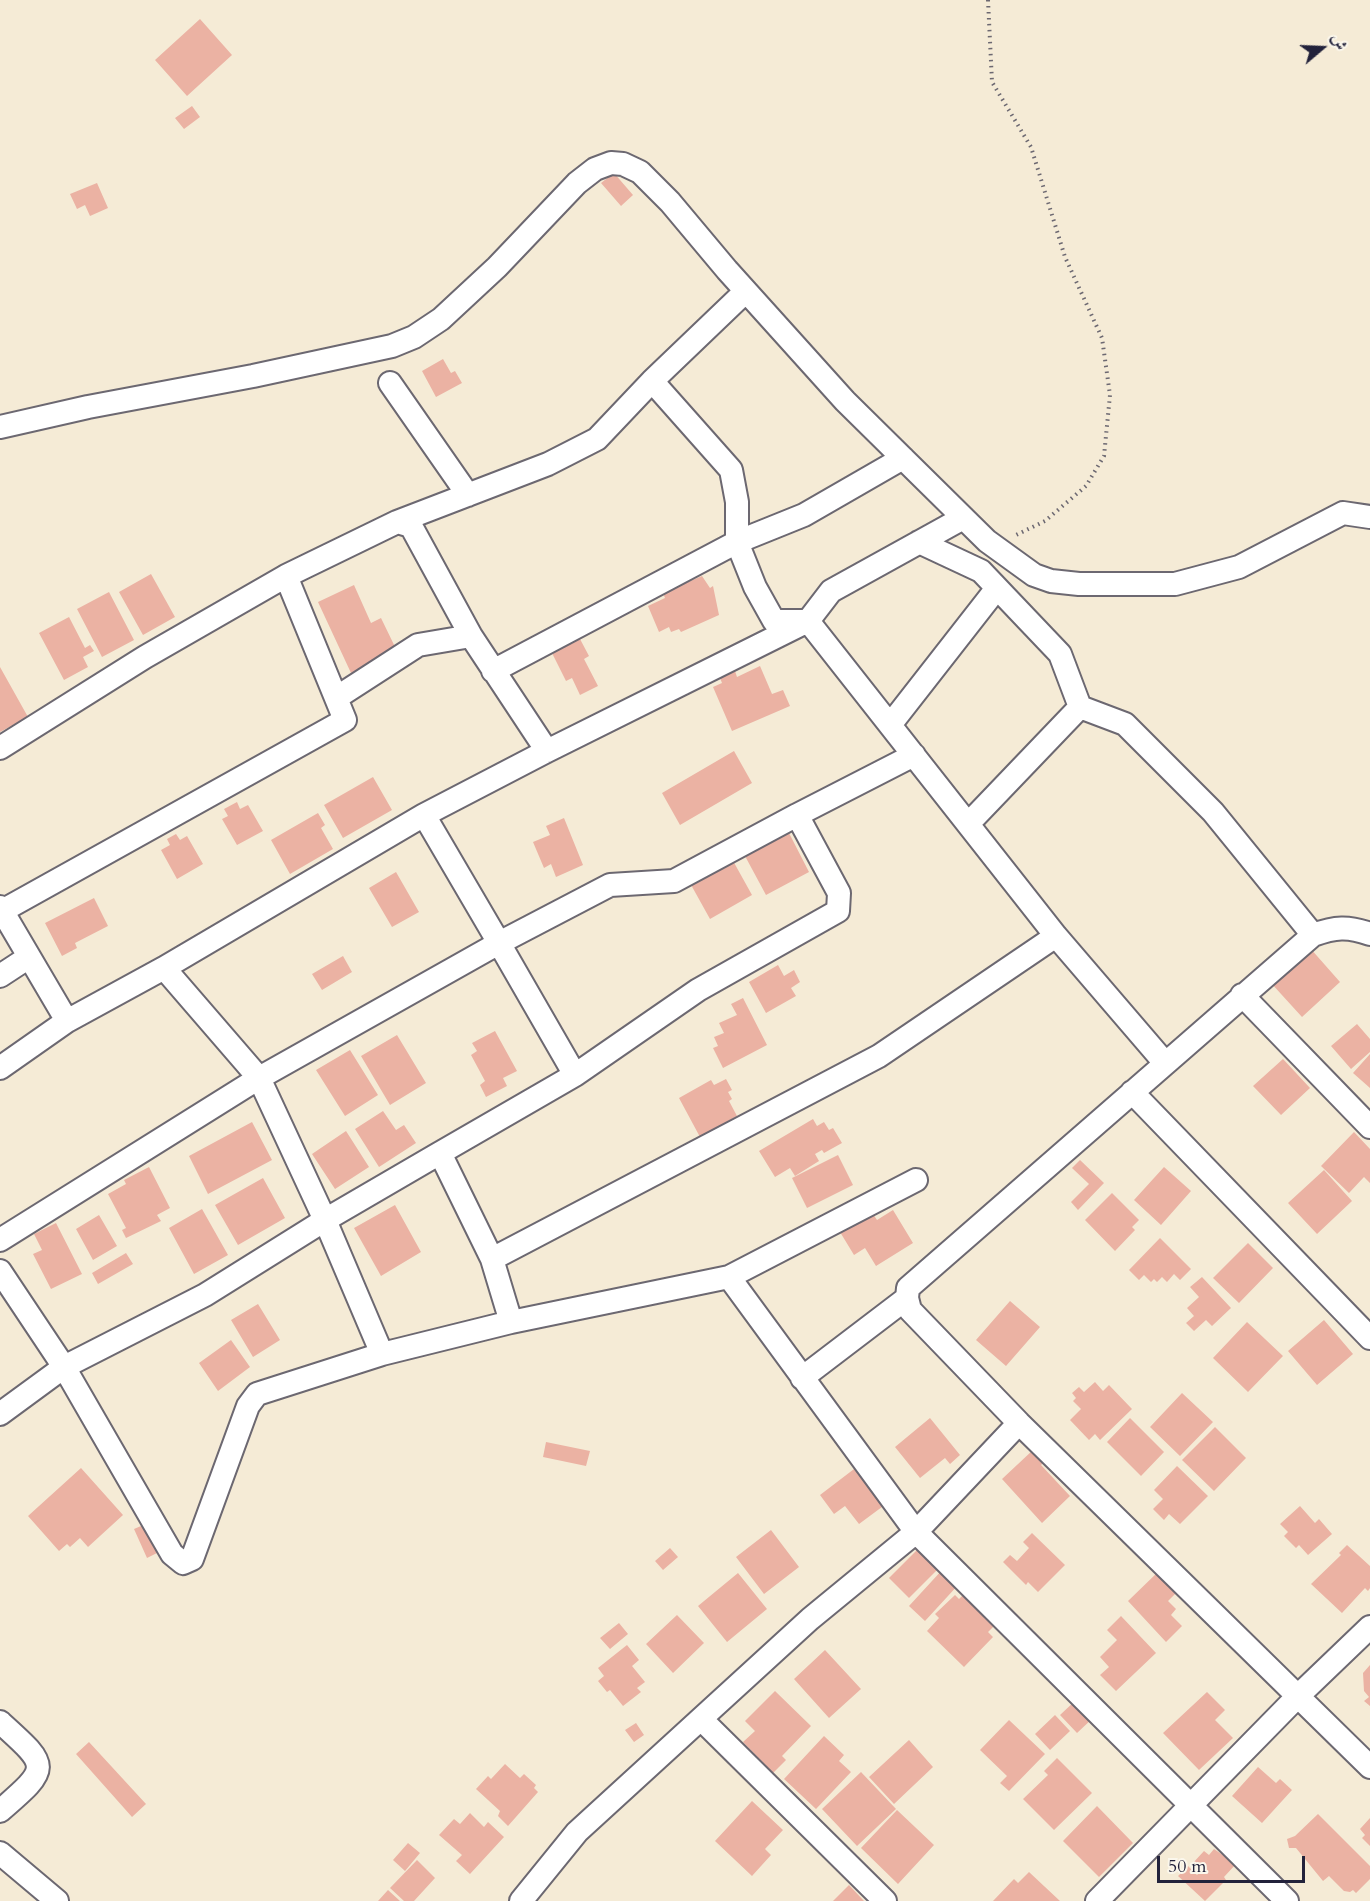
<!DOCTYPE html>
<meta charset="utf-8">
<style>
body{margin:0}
#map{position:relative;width:1370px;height:1901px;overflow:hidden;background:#f5ebd6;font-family:Cardo,Amiri,serif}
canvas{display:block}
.north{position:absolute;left:1292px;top:18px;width:60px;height:60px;-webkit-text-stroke:4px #fbf7ec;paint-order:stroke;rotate:71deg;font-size:16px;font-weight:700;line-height:24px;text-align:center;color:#22223b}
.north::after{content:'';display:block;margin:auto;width:21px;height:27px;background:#22223b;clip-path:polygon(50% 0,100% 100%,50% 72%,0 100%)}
.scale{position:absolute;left:1157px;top:1856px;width:148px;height:27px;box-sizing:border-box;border:3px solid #22223b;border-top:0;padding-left:8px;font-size:18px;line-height:21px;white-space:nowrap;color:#22223b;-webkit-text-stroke:4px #fbf7ec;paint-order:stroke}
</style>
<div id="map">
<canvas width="1370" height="1901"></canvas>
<div class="north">ش</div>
<div class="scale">50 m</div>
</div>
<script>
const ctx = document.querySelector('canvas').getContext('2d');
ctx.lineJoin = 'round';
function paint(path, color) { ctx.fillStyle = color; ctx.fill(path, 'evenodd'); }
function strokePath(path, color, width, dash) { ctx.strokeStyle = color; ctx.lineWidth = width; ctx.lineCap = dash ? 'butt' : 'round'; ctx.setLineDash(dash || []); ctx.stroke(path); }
paint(new Path2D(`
 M200,19L232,55L187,96L155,60Z
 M192,106L200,117L184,129L175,118Z
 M614,173L633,195L621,206L601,183Z
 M97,183L108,208L90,216L85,205L77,209L70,194Z
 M443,359L451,373L455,371L462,383L436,397L422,371Z
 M151,574L175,617L143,635L119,592Z
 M702,576L710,588L713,586L719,615L681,632L679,629L671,632L669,627L659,632L648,606L665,598L663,593Z
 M354,585L371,623L381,618L397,651L351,673L318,602Z
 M109,592L134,640L102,657L77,609Z
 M69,617L85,648L90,645L94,651L83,657L88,667L64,680L39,633Z
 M580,639L589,656L584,659L598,686L580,695L572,678L566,681L552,653Z
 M760,666L772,694L783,690L790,706L732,731L713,687L722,683L720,678L735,671L737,677Z
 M0,667L28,717L0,732Z
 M734,751L752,783L680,825L662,793Z
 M373,777L392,810L343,838L324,805Z
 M237,802L240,809L248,805L263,831L237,845L222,819L228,816L224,809Z
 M318,813L325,825L321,828L333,849L290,874L271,840Z
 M564,818L583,865L556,877L551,864L544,868L533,842L550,835L546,826Z
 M789,833L809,872L766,895L745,856Z
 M176,834L180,840L187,836L203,864L177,879L161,850L170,845L167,839Z
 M732,859L752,895L710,919L690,883Z
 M396,872L419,912L392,927L369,888Z
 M94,898L108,926L75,943L77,948L62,956L45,923Z
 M1310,948L1340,982L1302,1017L1271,983Z
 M343,956L352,972L322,990L312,974Z
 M778,965L784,976L794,970L800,982L791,988L796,996L766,1013L749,982Z
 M743,998L767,1045L723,1068L713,1048L718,1046L714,1037L724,1033L719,1023L737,1015L731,1004Z
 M1357,1024L1370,1039V1052L1351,1069L1331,1046Z
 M495,1031L517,1071L503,1078L507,1086L486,1097L480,1085L485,1081L471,1055L477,1051L472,1043Z
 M397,1035L426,1083L390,1105L361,1056Z
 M350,1050L378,1095L345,1116L316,1070Z
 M1370,1054V1088L1353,1073Z
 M1283,1059L1310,1088L1281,1115L1253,1086Z
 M726,1079L732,1090L728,1092L732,1099L729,1101L737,1116L700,1137L679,1098L711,1080L714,1085Z
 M383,1111L396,1130L404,1125L416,1143L379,1167L355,1129Z
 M813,1119L817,1126L824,1122L829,1130L833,1128L842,1143L824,1153L822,1150L815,1154L819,1161L795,1176L790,1168L775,1177L759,1151Z
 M252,1122L272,1160L208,1194L189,1156Z
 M346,1131L369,1167L335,1189L312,1154Z
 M1354,1132L1370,1149V1183L1364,1177L1349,1193L1321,1166Z
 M838,1155L853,1185L807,1208L792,1178Z
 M1080,1160L1104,1183L1078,1210L1071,1202L1089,1184L1072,1168Z
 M149,1167L170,1208L157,1215L161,1221L126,1238L122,1230L126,1228L108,1194L126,1184L124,1180Z
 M1164,1167L1191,1191L1161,1225L1134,1200Z
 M1324,1170L1352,1201L1317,1234L1288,1203Z
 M263,1178L285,1218L238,1245L215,1205Z
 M1112,1193L1139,1220L1132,1227L1135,1230L1115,1251L1085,1220Z
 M395,1205L421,1252L381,1276L354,1228Z
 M202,1209L228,1255L194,1274L169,1228Z
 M893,1210L913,1243L876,1266L865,1248L854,1255L840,1232L873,1214L877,1220Z
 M99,1215L117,1246L93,1260L76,1229Z
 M56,1223L82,1274L51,1289L33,1254L42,1250L34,1234Z
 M1160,1238L1191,1269L1180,1280L1174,1274L1167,1282L1162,1277L1157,1282L1154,1279L1151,1282L1144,1275L1139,1280L1129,1270Z
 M1248,1243L1273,1268L1239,1303L1213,1278Z
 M126,1253L133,1264L98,1284L92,1273Z
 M1202,1277L1231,1308L1212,1326L1206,1320L1194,1331L1186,1323L1194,1316L1187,1308L1199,1297L1190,1287Z
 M1010,1301L1040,1327L1006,1366L976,1340Z
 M258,1304L280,1340L253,1357L231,1320Z
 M1324,1320L1353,1354L1317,1385L1288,1351Z
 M1247,1322L1283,1356L1248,1392L1213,1358Z
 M231,1340L250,1367L218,1391L199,1363Z
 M1095,1382L1103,1391L1109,1385L1132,1409L1100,1440L1095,1434L1089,1440L1070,1420L1081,1409L1073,1401L1076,1398L1072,1393L1079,1387L1084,1392Z
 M1182,1393L1213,1422L1180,1456L1150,1427Z
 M930,1418L960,1455L950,1464L945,1458L920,1478L895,1447Z
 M1130,1418L1164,1452L1141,1476L1107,1442Z
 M1215,1427L1246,1458L1214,1491L1182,1460Z
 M546,1442L590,1451L586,1466L543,1457Z
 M1033,1450L1044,1462L1041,1465L1070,1496L1042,1523L1002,1479Z
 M858,1466L886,1504L859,1524L845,1506L834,1514L820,1495Z
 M1177,1466L1208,1496L1180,1524L1169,1514L1164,1520L1153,1509L1163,1499L1154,1490Z
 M81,1468L123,1515L88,1547L80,1538L70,1547L67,1544L59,1551L28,1516Z
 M1300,1506L1315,1523L1319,1519L1332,1534L1308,1555L1299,1545L1296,1548L1284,1536L1288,1532L1280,1524Z
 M148,1523L161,1551L147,1558L134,1529Z
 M771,1530L799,1567L764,1594L736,1557Z
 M1032,1533L1065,1565L1038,1592L1028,1582L1026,1585L1003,1562L1010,1555L1017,1561L1029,1548L1023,1542Z
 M1347,1545L1370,1566V1588L1368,1591L1365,1588L1342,1613L1311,1584L1341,1555L1339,1553Z
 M670,1548L678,1557L663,1570L655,1561Z
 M917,1550L937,1570L909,1598L889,1578Z
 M943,1569L959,1584L925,1621L909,1606Z
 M1160,1570L1179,1590L1168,1601L1176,1609L1171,1615L1182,1626L1166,1642L1128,1601Z
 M738,1573L767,1609L727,1642L698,1606Z
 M966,1592L997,1623L988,1632L993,1637L964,1667L927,1631L939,1618L935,1614L955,1595L959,1599Z
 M677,1615L704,1643L673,1673L646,1644Z
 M1121,1616L1156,1653L1116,1691L1100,1675L1109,1667L1100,1657L1117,1640L1107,1630Z
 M619,1623L628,1634L610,1649L600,1638Z
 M627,1645L639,1660L632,1666L645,1682L637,1688L641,1692L623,1706L610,1690L607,1692L598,1681L604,1676L598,1668Z
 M825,1650L861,1689L829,1718L794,1679Z
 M1370,1665V1706L1364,1701L1369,1697L1364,1691L1363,1673Z
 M775,1691L811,1726L782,1756L786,1760L773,1773L743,1742L755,1731L745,1721Z
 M1207,1692L1225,1710L1215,1720L1233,1738L1199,1770L1163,1733Z
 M1076,1700L1093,1718L1077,1733L1060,1715Z
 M1055,1715L1070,1731L1050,1750L1035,1734Z
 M1009,1720L1045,1754L1009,1791L1000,1783L1007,1776L980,1750Z
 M636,1723L644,1735L634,1742L625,1730Z
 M824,1736L844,1755L839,1761L851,1772L816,1809L784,1779Z
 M909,1740L933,1767L894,1804L869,1777Z
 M89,1742L146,1804L132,1817L76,1754Z
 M1057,1758L1092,1793L1054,1830L1023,1799L1048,1775L1044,1771Z
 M505,1764L520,1778L524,1774L536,1785L534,1788L538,1792L508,1826L498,1816L500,1811L476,1789L488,1776L491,1779Z
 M1258,1767L1276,1783L1280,1779L1292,1790L1262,1823L1232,1796Z
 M861,1772L896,1809L857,1846L822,1809Z
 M752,1801L783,1830L765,1849L771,1855L752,1876L715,1841Z
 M1097,1806L1133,1843L1099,1877L1063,1841Z
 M897,1810L934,1845L898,1884L861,1848Z
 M470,1813L484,1827L488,1822L504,1837L470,1874L456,1861L462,1855L439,1835L454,1819L460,1824Z
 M1318,1814L1370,1866V1879L1356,1893L1353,1890L1350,1892L1344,1891L1329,1876L1323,1881L1296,1848H1289L1287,1839L1295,1836Z
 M1370,1818V1846L1362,1838L1365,1835L1360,1829Z
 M408,1843L420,1853L405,1871L393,1860Z
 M1214,1849L1236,1864L1224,1877L1226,1880L1205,1901L1178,1876L1188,1866L1197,1875L1200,1872L1192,1864L1204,1851L1209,1855Z
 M417,1860L435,1878L414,1901H404L390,1888Z
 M1029,1872L1060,1901H993L1014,1879L1018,1883Z
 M849,1885L864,1901H833Z
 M388,1890L400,1901H378Z`), '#ebb2a3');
const minor = new Path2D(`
 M652,381L746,291
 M390,383L468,495
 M0,427L88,407L253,376L392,346L414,337L441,319L497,267L577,183L595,169L611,163L623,164L640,172L670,202L727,270L845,401L987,541L1034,575L1051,581L1079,584H1175L1239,567L1343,513L1370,517
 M397,522L548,464L597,439L652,381L731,470L737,502V542L493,671
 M919,542L981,571L1060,654L1080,707L1125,724L1213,812L1313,935
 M286,576L397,522L411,526L471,636L418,645L336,698
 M803,621H774L755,587L737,542L804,515L903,458
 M808,621L1056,936L1165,1063
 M471,636L547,751
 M890,725L997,588
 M0,748L145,657L286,576L345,720L2,911
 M424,815L547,751L808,621L831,591L963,518
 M797,815L914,755
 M968,824L1080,707
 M0,907L67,1021
 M1370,934C1348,926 1335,927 1313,935L908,1288L907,1298L910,1310L1019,1423L1370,1767
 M0,976L29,957
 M1242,995L1370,1127
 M0,1068L67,1021L164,968
 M1132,1092L1370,1338
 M440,1153L575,1075L698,990L838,911L839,893L797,815L674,881L610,885L499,943L575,1075
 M916,1180L729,1277L511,1322L492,1259L879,1056L1056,936
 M0,1240L259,1078L164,968L424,815L499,943L259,1078L325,1220L440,1153L492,1259
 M0,1271L64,1367L0,1414
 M729,1277L916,1532L1287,1901
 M382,1354L325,1220L205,1295L64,1367L172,1554L183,1563L192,1559L248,1406L257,1394L382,1354L511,1322
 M802,1378L907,1298
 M701,1719L885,1901
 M0,1722C50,1767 51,1767 0,1811
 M0,1853L57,1901
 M521,1901L577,1832L810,1619L916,1532L1019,1423
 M1097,1901L1298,1696L1370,1627`);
strokePath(minor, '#6c6871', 26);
strokePath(new Path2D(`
 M988,0L992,82L1031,147L1065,257L1102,338L1110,395L1104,456L1086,486L1045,521L1014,536`), '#6c6871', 4, [1.5, 4.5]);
strokePath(minor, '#fff', 22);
</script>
